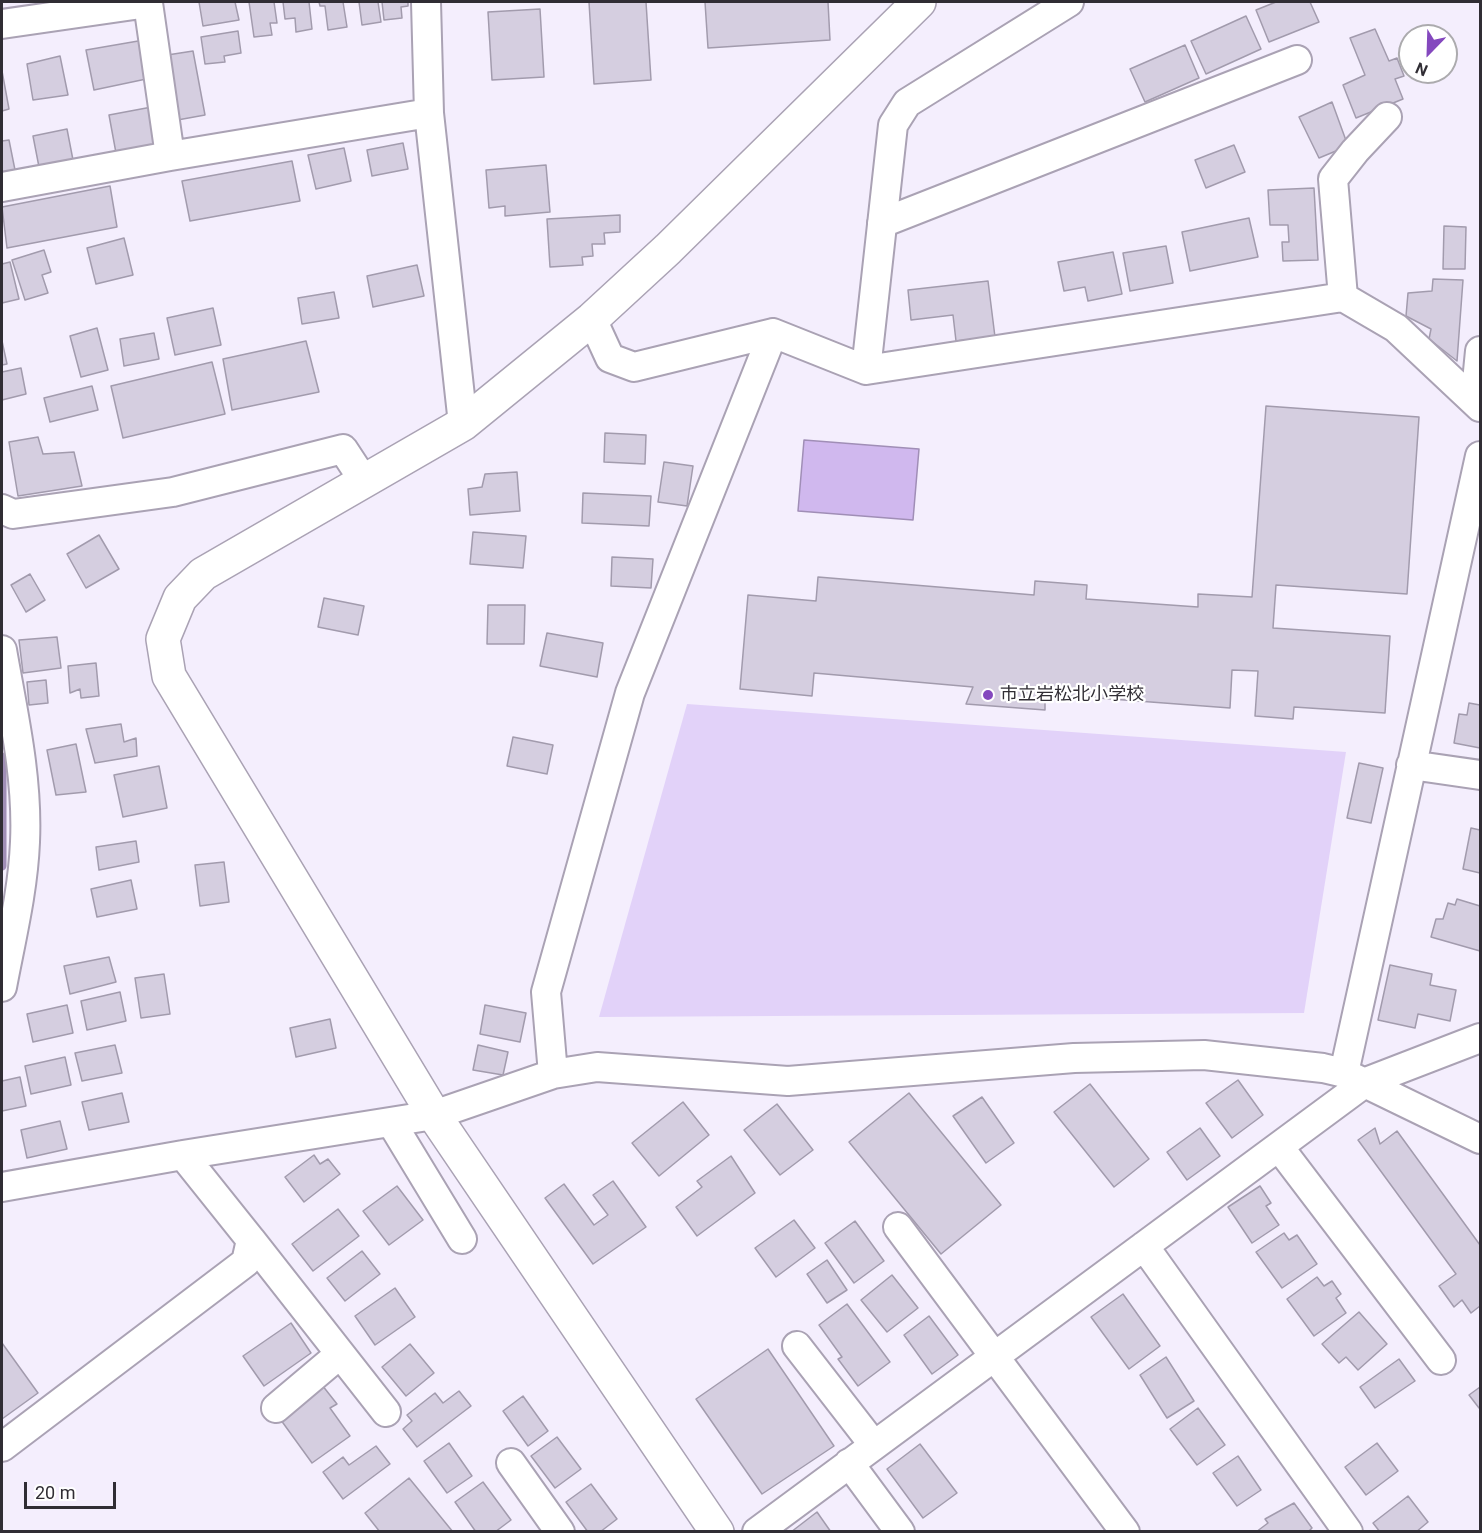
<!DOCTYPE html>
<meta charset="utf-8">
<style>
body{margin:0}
#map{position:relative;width:1482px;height:1533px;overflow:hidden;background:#f4eefd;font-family:Roboto,sans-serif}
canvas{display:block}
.frame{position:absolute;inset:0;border:3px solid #302d34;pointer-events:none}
.north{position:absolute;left:1398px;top:24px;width:60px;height:60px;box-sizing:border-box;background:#fff;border:2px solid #acabae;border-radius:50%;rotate:203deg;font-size:16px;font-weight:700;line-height:24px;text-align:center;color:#302d34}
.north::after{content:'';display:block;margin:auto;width:21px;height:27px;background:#8448be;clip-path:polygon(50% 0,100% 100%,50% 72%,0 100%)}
.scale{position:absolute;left:24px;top:1482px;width:92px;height:27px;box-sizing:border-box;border:3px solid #302d34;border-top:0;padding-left:8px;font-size:18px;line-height:21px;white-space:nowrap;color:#302d34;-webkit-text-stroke:4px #fff;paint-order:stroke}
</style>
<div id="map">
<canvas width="1482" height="1533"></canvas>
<div class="frame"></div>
<div class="north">N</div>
<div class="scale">20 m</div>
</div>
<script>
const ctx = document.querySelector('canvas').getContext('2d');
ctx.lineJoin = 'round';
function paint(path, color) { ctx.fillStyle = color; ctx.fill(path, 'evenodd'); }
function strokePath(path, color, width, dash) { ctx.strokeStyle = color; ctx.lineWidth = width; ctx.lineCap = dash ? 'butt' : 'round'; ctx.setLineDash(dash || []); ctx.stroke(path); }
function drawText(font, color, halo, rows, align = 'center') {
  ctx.font = font + ' Roboto,"Noto Sans JP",sans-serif'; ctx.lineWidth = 4.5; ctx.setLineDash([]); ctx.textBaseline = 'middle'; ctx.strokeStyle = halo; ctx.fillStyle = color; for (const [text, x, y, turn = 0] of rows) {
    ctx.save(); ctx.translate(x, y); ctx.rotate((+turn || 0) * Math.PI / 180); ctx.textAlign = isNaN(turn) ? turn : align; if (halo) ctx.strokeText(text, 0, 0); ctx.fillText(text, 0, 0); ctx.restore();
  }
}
paint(new Path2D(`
 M687,704L1346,752L1304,1013L599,1017Z`), '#e2d2f9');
const water = new Path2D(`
 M804,440L919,449L913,520L798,511Z`);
paint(water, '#d0b8ee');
strokePath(water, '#a08eb6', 1.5);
strokePath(new Path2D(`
 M2,757V866`), '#a08eb6', 9);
const building = new Path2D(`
 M199,2H235L239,20L203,26Z
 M249,2H274L277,23H270L272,35L254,37Z
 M283,2H309L312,29L296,32L295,18L285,19Z
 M319,2H343L347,27L328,30L325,6H320Z
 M359,2H378L381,22L362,25Z
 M382,2H408V6L401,7L402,18L384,20Z
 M589,2H646L651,80L594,84Z
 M705,2H828L830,40L708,48Z
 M1276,2H1310L1319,22L1269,42L1256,10Z
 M540,9L544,77L492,80L488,12Z
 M1246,16L1261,49L1206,74L1191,41Z
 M1375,29L1389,61L1397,58L1404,76L1395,79L1403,99L1356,118L1343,85L1365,75L1350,38Z
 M238,31L241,53L224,56L225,62L205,64L201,37Z
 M144,40L151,78L94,90L86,50Z
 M1185,45L1199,78L1145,102L1130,69Z
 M193,51L205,115L172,121L161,56Z
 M60,56L68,95L33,100L27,64Z
 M2,71L9,109L2,111Z
 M1332,102L1348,146L1319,158L1299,117Z
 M157,106L164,144L116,153L109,115Z
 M67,129L73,160L39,167L33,136Z
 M9,140L15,170L2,173V141Z
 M403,143L408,169L372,176L367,150Z
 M1234,145L1245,172L1206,188L1195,160Z
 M344,148L351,181L316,189L308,155Z
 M292,161L300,201L190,221L182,181Z
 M546,165L550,212L505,216V206L489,208L486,170Z
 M110,186L117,227L7,248L2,207Z
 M1314,188L1318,260L1283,261L1282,242H1289L1288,225H1270L1268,190Z
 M620,215V232L604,233L605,244H592L593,256L582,257L583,265L550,267L547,219Z
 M1249,218L1258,257L1190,271L1182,232Z
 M1444,226L1466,227L1465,269H1443Z
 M124,238L133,275L96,284L87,248Z
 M1166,246L1173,283L1130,291L1123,253Z
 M44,250L51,272L42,275L48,293L25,300L12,260Z
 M1113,252L1122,294L1088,301L1085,287L1064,291L1058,262Z
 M10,262L19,299L2,303V264Z
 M417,265L424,296L373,307L367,276Z
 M1433,279L1463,280L1457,361L1429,339L1431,329L1406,316L1408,293L1432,291Z
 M988,281L995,337L956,341L953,315L911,320L908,290Z
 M334,292L339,318L302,324L298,298Z
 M213,308L221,345L175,355L167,318Z
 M97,328L108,370L81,377L70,336Z
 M154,333L159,359L124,366L120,339Z
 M2,341L7,364L2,365Z
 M306,341L319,392L232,410L223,359Z
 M212,362L225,414L123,438L111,386Z
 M21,368L26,394L2,400V372Z
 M92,386L98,410L50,422L44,398Z
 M1266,406L1419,417L1407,594L1276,585L1273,628L1390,636L1385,713L1294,707L1293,719L1255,716L1258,671L1232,670L1230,708L1045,694V710L966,704L973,687L814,673L812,696L740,689L748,595L816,601L818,577L1034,595L1035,581L1087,585L1086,599L1198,607V594L1252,597Z
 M605,433L646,435L645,464L604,462Z
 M38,437L43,454L74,452L82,486L18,496L9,442Z
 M664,462L693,466L687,506L658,502Z
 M517,472L520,511L470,515L468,489L482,487L485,474Z
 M583,493L651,496L649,526L582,523Z
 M473,532L526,536L523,568L470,564Z
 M99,535L119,569L86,588L67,554Z
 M612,557L653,559L651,588L611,586Z
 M30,574L45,600L26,612L11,585Z
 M324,598L364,606L358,635L318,627Z
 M488,605H525L524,644H487Z
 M547,633L603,643L597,677L540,666Z
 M57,637L61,668L23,673L19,640Z
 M96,663L99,696L81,698L80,689L70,693L68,666Z
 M46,680L48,703L29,705L27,682Z
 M1469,703L1480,705V748L1454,743L1459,714L1467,715Z
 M121,724L124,742L136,738L137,756L95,763L86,729Z
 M513,737L553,745L547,774L507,766Z
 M76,744L86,792L56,795L47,750Z
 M1359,763L1383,768L1371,823L1347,818Z
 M159,766L167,808L123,817L114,775Z
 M1471,828L1480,830V873L1463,869Z
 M136,841L139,862L99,870L96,847Z
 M224,862L229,902L200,906L195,865Z
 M131,880L137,909L97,917L91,889Z
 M1457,899L1480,906V951L1431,937L1436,919H1443L1448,903L1455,905Z
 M109,957L116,982L70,994L64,966Z
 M1390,965L1432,974L1430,985L1456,990L1450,1021L1418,1014L1415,1028L1378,1020Z
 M164,974L170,1014L141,1018L135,978Z
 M120,992L126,1021L87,1030L81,1001Z
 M67,1005L73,1033L33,1042L27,1014Z
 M485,1005L526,1013L520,1042L480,1034Z
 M330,1019L336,1048L296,1057L290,1028Z
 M115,1045L122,1073L82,1081L75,1053Z
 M478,1045L508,1052L503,1075L473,1070Z
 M65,1057L71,1085L31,1094L25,1066Z
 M20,1077L26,1106L2,1111V1081Z
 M1238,1080L1263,1115L1232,1138L1206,1103Z
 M1090,1084L1149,1159L1114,1187L1054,1112Z
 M122,1093L129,1122L89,1130L82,1102Z
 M909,1093L1001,1205L941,1254L849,1142Z
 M982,1097L1014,1143L986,1163L953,1116Z
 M683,1102L709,1135L659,1176L632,1143Z
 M777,1104L813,1150L780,1175L744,1130Z
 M60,1121L67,1149L27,1158L21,1130Z
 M1200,1128L1220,1156L1187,1180L1167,1152Z
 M1375,1128L1380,1144L1397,1131L1480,1245V1306L1471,1313L1462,1300L1454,1307L1439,1286L1456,1274L1358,1140Z
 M314,1155L320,1164L328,1159L340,1174L304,1202L285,1177Z
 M731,1156L755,1193L697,1236L676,1207L702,1187L697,1181Z
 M613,1181L646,1227L593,1264L545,1198L564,1184L594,1225L608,1215L593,1195Z
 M397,1186L423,1220L389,1245L363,1211Z
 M1260,1186L1271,1203L1266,1206L1279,1225L1252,1243L1228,1207Z
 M338,1209L359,1236L313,1271L292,1244Z
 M794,1220L815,1248L776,1277L755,1248Z
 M855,1221L884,1261L854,1283L825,1243Z
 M1284,1233L1289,1240L1297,1235L1317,1264L1282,1288L1256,1252Z
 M362,1251L380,1274L345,1301L327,1278Z
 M827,1260L847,1290L827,1303L807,1274Z
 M892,1275L918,1308L887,1332L861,1300Z
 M1317,1277L1324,1286L1332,1281L1341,1294L1336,1298L1346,1313L1314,1336L1287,1299Z
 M395,1288L415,1317L375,1345L355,1316Z
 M1123,1294L1160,1346L1129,1369L1091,1317Z
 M847,1304L890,1362L858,1386L838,1359L842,1357L819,1325Z
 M1359,1312L1387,1344L1358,1370L1346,1357L1339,1363L1322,1344Z
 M929,1316L958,1355L932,1374L904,1335Z
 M291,1323L311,1353L264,1386L243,1356Z
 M2,1343L38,1393L2,1419Z
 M410,1344L434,1373L406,1396L382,1367Z
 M768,1349L834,1446L762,1494L696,1399Z
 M1166,1357L1194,1401L1167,1418L1140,1375Z
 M1399,1359L1415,1381L1375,1408L1360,1387Z
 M322,1385L337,1404L330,1408L350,1436L312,1463L278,1416Z
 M1480,1387V1407L1479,1408L1469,1395Z
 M459,1391L471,1406L417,1447L403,1429L412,1421L407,1415L435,1393L443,1403Z
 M523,1396L548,1431L528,1446L503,1411Z
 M1198,1408L1225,1445L1197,1465L1170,1429Z
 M557,1437L581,1469L555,1488L531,1456Z
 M449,1443L472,1476L447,1493L424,1461Z
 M1377,1443L1398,1471L1366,1495L1345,1467Z
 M920,1444L957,1493L923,1518L887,1469Z
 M376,1446L390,1464L343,1499L323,1472L343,1457L349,1465Z
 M1238,1456L1261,1490L1237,1506L1213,1473Z
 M409,1478L453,1532H380L365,1513Z
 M483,1482L511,1520L495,1532H476L455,1502Z
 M591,1484L617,1519L600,1532H588L566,1502Z
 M1408,1496L1428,1522L1416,1532H1380L1373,1523Z
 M1294,1503L1312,1528L1308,1532H1256L1268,1523L1265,1519Z
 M817,1512L831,1532H791Z`);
paint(building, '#d5cee0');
strokePath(building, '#a29bad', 1.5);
const minor = new Path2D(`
 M426,2L429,113L463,424
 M2,24L148,3L170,156
 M2,187L170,156L429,113
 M882,223L1297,60
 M1343,297L1333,179L1355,151L1387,117
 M592,319L610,358L634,367L773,333L866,370L1343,297L1396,328L1480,407
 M866,370L893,125L907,103L1069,2
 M1475,402L1480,351
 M2,509L13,514L173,492L343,449L364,481
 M2,650C13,713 28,777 25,842C23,891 11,939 2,987
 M1411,765L1480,775
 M1344,1073L1480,456
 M553,1074L546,992L630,693L773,333
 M391,1122L462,1239
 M1279,1147L1441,1360
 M2,1187L183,1155L434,1115L553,1074L597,1067L788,1081L1074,1058L1204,1055L1323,1068L1344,1073L1480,1139
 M898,1227L1125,1532
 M251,1240L386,1412
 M1144,1246L1348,1532
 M797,1346L873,1444
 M276,1408L340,1354
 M2,1447L246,1262L251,1240L183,1155
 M511,1463L560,1532
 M849,1463L900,1532
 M757,1532L1366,1082L1480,1038`);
const tertiary = new Path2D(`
 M717,1532L434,1115L169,676L163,639L180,598L203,574L463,424L592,319L668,249L919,2`);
strokePath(minor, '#aaa2b4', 32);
strokePath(tertiary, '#aaa2b4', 36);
strokePath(minor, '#fff', 28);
strokePath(tertiary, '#fff', 33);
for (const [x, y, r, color] of [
 [988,695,6,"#8448be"]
]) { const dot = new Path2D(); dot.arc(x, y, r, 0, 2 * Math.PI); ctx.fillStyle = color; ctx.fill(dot); strokePath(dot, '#fff', 2); }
drawText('18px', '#302d34', '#fff', [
 ["市立岩松北小学校",1000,695]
], 'left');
</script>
